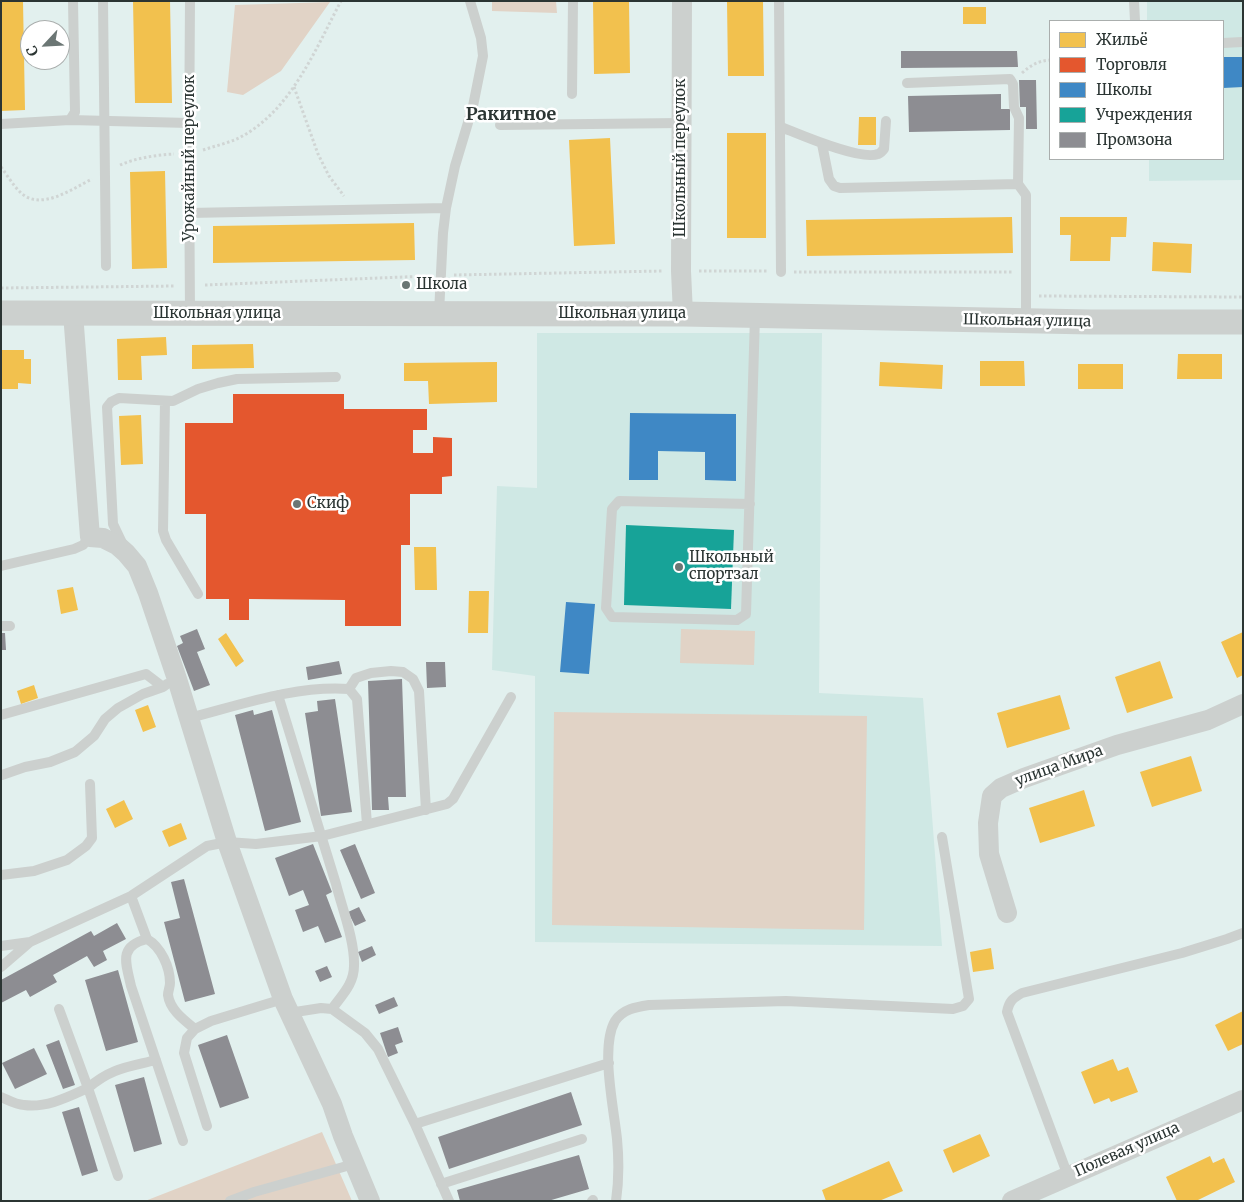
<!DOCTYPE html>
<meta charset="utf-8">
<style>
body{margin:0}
#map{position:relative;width:1244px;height:1202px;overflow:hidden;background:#e2f0ee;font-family:Merriweather,serif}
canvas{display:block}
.frame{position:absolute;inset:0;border:2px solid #2b3533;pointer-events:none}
.legend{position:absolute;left:1049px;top:20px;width:175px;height:140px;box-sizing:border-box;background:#fff;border:1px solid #aaaead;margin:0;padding:6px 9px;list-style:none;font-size:15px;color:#2b3533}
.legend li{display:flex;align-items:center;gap:10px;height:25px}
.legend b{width:25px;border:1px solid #aaaead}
.north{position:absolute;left:20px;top:20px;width:50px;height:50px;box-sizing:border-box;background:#fff;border:1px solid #aaaead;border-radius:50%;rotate:245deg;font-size:14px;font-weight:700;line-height:20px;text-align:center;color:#2b3533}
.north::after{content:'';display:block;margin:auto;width:18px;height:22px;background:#6b7674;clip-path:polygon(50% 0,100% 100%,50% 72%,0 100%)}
</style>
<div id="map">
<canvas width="1244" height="1202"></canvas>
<div class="frame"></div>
<ul class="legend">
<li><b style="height:14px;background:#f2c14e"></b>Жильё</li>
<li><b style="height:14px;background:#e4572e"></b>Торговля</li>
<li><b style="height:14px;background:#3f88c5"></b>Школы</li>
<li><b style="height:14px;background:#17a398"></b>Учреждения</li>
<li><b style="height:14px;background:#8d8d92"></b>Промзона</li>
</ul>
<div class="north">С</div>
</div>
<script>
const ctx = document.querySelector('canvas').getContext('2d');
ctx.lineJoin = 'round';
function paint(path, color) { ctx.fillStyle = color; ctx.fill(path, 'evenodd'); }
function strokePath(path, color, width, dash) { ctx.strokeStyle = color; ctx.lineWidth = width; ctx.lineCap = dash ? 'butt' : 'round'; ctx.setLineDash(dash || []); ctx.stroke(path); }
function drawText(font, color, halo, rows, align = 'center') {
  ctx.font = font + ' Merriweather,serif'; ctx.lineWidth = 5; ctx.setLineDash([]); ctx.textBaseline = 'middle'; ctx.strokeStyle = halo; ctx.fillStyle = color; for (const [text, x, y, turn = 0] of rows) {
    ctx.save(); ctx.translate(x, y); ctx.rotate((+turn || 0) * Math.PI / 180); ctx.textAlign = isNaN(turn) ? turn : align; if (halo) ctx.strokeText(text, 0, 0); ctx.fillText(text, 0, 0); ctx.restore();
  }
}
paint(new Path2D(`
 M1147,1H1243V180L1149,181V159H1223V21H1147Z
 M537,333H822L819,693L923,698L942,946L535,942V676L492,670L497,486L537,488Z`), '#cfe8e4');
paint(new Path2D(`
 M492,1H556L557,13L492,11Z
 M330,2L281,71L243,95L227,92L235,5Z
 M681,629L755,631L754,665L680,663Z
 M554,712L867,716L864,930L552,925Z
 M322,1132L352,1201H145Z`), '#e1d3c6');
paint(new Path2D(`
 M1,1H23L25,110L1,111Z
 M133,1H170L172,103H135Z
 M593,1H629L630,73L594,74Z
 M727,1H763L764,76H728Z
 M963,7H986V24H963Z
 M859,117H876V145H858Z
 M727,133H766V238H727Z
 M610,138L615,244L574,246L569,140Z
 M165,171L167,268L132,269L130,172Z
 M1012,217L1013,253L807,256L806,220Z
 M1060,217H1127L1126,237H1111L1110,261H1070L1071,235H1060Z
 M414,223L415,260L213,263V226Z
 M1153,242L1192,244L1191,273L1152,271Z
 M166,337L167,355L141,356L142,380H118L117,339Z
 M253,344L254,368L192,369V345Z
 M1,350H24V359H31V384L18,383V389H1Z
 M1178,354H1222V379H1177Z
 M980,361H1024L1025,386H980Z
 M497,362V402L429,404L428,381H404V363Z
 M880,362L943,365L942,389L879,386Z
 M1078,364H1123V389H1078Z
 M141,415L143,464L121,465L119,416Z
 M414,547H436L437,590H415Z
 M73,587L78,610L61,614L57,590Z
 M469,591H489L488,633H468Z
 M1243,632V675L1237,678L1221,642Z
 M226,633L244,661L236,667L218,639Z
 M1160,661L1173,698L1127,713L1115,677Z
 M34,685L38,698L21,704L17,691Z
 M1060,695L1070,729L1007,748L997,713Z
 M148,705L156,727L143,732L135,710Z
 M1191,756L1202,791L1152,807L1140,772Z
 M1084,790L1095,826L1040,843L1029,808Z
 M124,800L133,819L115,828L106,809Z
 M181,823L187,839L169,847L162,831Z
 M991,948L994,969L973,972L970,952Z
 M1243,1011V1044L1228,1051L1215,1025Z
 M1113,1059L1118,1071L1128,1067L1138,1092L1111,1102L1109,1098L1094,1104L1081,1072Z
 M980,1134L990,1156L953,1173L943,1150Z
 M1210,1156L1213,1163L1224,1158L1235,1182L1196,1201H1177L1166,1177Z
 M889,1161L903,1191L879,1201H826L822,1190Z`), '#f2c14e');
paint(new Path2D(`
 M233,394H344V409H427V430H413V453H433V437L452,438V476L442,477V494H410V545H401V626H345V600L249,599V620H229V599H206V514H185V423H233Z`), '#e4572e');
paint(new Path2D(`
 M1223,57H1243V87L1223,88Z
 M630,413L736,414V481L705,480V452L658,451V480H629Z
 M566,602L595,604L589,674L560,672Z`), '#3f88c5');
paint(new Path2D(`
 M626,525L734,530L731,609L624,605Z`), '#17a398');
paint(new Path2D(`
 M901,51H1017L1018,67L901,68Z
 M1019,80H1036L1037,129H1026V107H1020Z
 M1001,94V109H1010V130L909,132L908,96Z
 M197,629L205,649L197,652L210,685L194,691L177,646L183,643L180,636Z
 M1,633H5L6,650H1Z
 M339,661L342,674L308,680L306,667Z
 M426,662H445L446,687L427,688Z
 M402,679L406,797H388L389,810H372L368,681Z
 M335,699L352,812L321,816L305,713L318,711L317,701Z
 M253,710L254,715L272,710L301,822L265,831L235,715Z
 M313,844L332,892L326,895L342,937L325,943L318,926L303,932L295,910L309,905L303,890L289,896L275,858Z
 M355,844L375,893L361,899L340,850Z
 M184,879L215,994L185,1002L164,922L180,918L171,882Z
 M359,907L366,921L355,926L348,912Z
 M117,923L126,939L103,951L107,960L94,967L87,956L53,975L57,982L30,997L26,990L1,1003V980L91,931L94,936Z
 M372,946L376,955L362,962L358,952Z
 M327,966L332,977L320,982L315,971Z
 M118,970L138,1042L106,1051L85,980Z
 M394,997L398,1006L379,1014L375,1005Z
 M398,1027L403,1042L395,1045L398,1053L388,1057L380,1033Z
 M227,1035L249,1098L220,1108L198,1045Z
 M59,1040L75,1085L63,1089L46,1045Z
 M34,1048L47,1074L15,1089L2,1063Z
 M144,1077L162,1144L134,1152L115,1085Z
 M571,1092L582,1125L449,1169L438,1137Z
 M79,1107L98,1171L82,1176L62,1112Z
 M579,1155L589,1189L548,1201H460L457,1190Z`), '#8d8d92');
strokePath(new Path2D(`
 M1022,73C1031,65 1038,61 1050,60
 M294,87L318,154L329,176L344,196
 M203,150C215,146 228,143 239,138C291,111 315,50 341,1
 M120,165C136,158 156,155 174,154
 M1,167C7,175 13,185 20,192C40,212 72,189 92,179
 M699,271H768
 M794,272H1013
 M454,275L663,271
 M205,285L428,276
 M1,288L176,286
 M1039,296L1243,297`), '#d0d5d4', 3, [2.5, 2.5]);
strokePath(new Path2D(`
 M103,1L106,266
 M190,1L189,153L190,314
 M779,1L781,272
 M1134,1L1135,21
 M1223,43L1242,42
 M907,83L1010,79L1013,84L1014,107L1019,118L1018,184
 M572,94L573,1
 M70,120L189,123
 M1,124L70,120L75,112L73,1
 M500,125L681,123
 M781,127C799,134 860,161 878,154C880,154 883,150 884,149L886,121
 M822,144L829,179L834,186L840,188L1018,184L1026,195V321
 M189,213L446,208
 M439,313L443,233L446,208L455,166L473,106L483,56L481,38L470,1
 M165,401L163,531L166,540L198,594
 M750,504L619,501L612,509L606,608L612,617L737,620L746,614L755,316
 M123,545L113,524L107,407L111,402L119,398L173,401L198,389L218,383L237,379L336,377
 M1,566L74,549L83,545L90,537
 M1,626H10
 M349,689L356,678L371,673L391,671L403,672L413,679L419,691L426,810
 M278,695C297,758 317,821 336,884C342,908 355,941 354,966C354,984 342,995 332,1009
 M1,715L146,674L163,687L167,684
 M189,718C240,705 296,685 349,689L357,699L367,824
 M2,775L25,767L50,762L75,752L94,736L105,719L118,708L143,694L163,687
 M1,875L34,871L67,860L86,846L92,838L90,784
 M131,896L147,939
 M1,946L30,942L131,896L207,846L227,842L256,844L322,836L447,804L453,799L511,697
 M1,967L30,942
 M289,1013L321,1008L332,1009L365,1033L378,1049L415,1124L449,1201
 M1,1097C8,1100 16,1105 24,1105C47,1108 68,1097 88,1088L59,1009
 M415,1124L609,1063
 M207,1126L184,1053L187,1038L195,1029L211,1021L283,999
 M183,1141L131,986C126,963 118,946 147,939C161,947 170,967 170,983C170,987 168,991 168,995C170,1010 184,1020 195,1029
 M118,1176L88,1088C111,1068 128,1067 156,1060
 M1068,1176L1007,1012C1009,1001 1013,998 1022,993L1182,953L1227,939L1243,933
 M441,1184L582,1139
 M230,1201L254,1192L354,1164
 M592,1201L593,1200
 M616,1201C619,1180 619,1160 617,1139C614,1109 600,1047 615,1021C623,1009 636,1007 649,1005L786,1001L953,1009L963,1006L969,999L942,837`), '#ccd0ce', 10);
strokePath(new Path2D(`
 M682,1L681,271L683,314
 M73,313L90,537L103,538L117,545L126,553L137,566L148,593L177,679L227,842L283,999L332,1104L343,1136L370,1201
 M1007,913L989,854L988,823L992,796L1001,788L1024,778L1117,745L1208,720L1243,704
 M1012,1201L1243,1100`), '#ccd0ce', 20);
strokePath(new Path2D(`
 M1,313L683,314L1091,322H1243`), '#ccd0ce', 25);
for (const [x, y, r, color] of [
 [406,285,5,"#6b7674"],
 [297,504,5,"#6b7674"],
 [679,567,5,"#6b7674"]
]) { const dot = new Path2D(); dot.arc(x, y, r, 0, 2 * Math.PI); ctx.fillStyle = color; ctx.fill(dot); strokePath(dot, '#fff', 2); }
drawText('15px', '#2b3533', '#fff', [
 ["Урожайный переулок",190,158,-90],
 ["Школьный переулок",681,158,-90],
 ["Школьная улица",217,314],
 ["Школьная улица",622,314],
 ["Школьная улица",1027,321,1],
 ["улица Мира",1059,766,-20],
 ["Полевая улица",1127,1150,-24]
]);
drawText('15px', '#2b3533', '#fff', [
 ["Школа",416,285],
 ["Скиф",307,504],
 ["Школьный",689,558],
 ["спортзал",689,575]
], 'left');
drawText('bold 18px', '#2b3533', '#fff', [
 ["Ракитное",511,115]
]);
</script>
